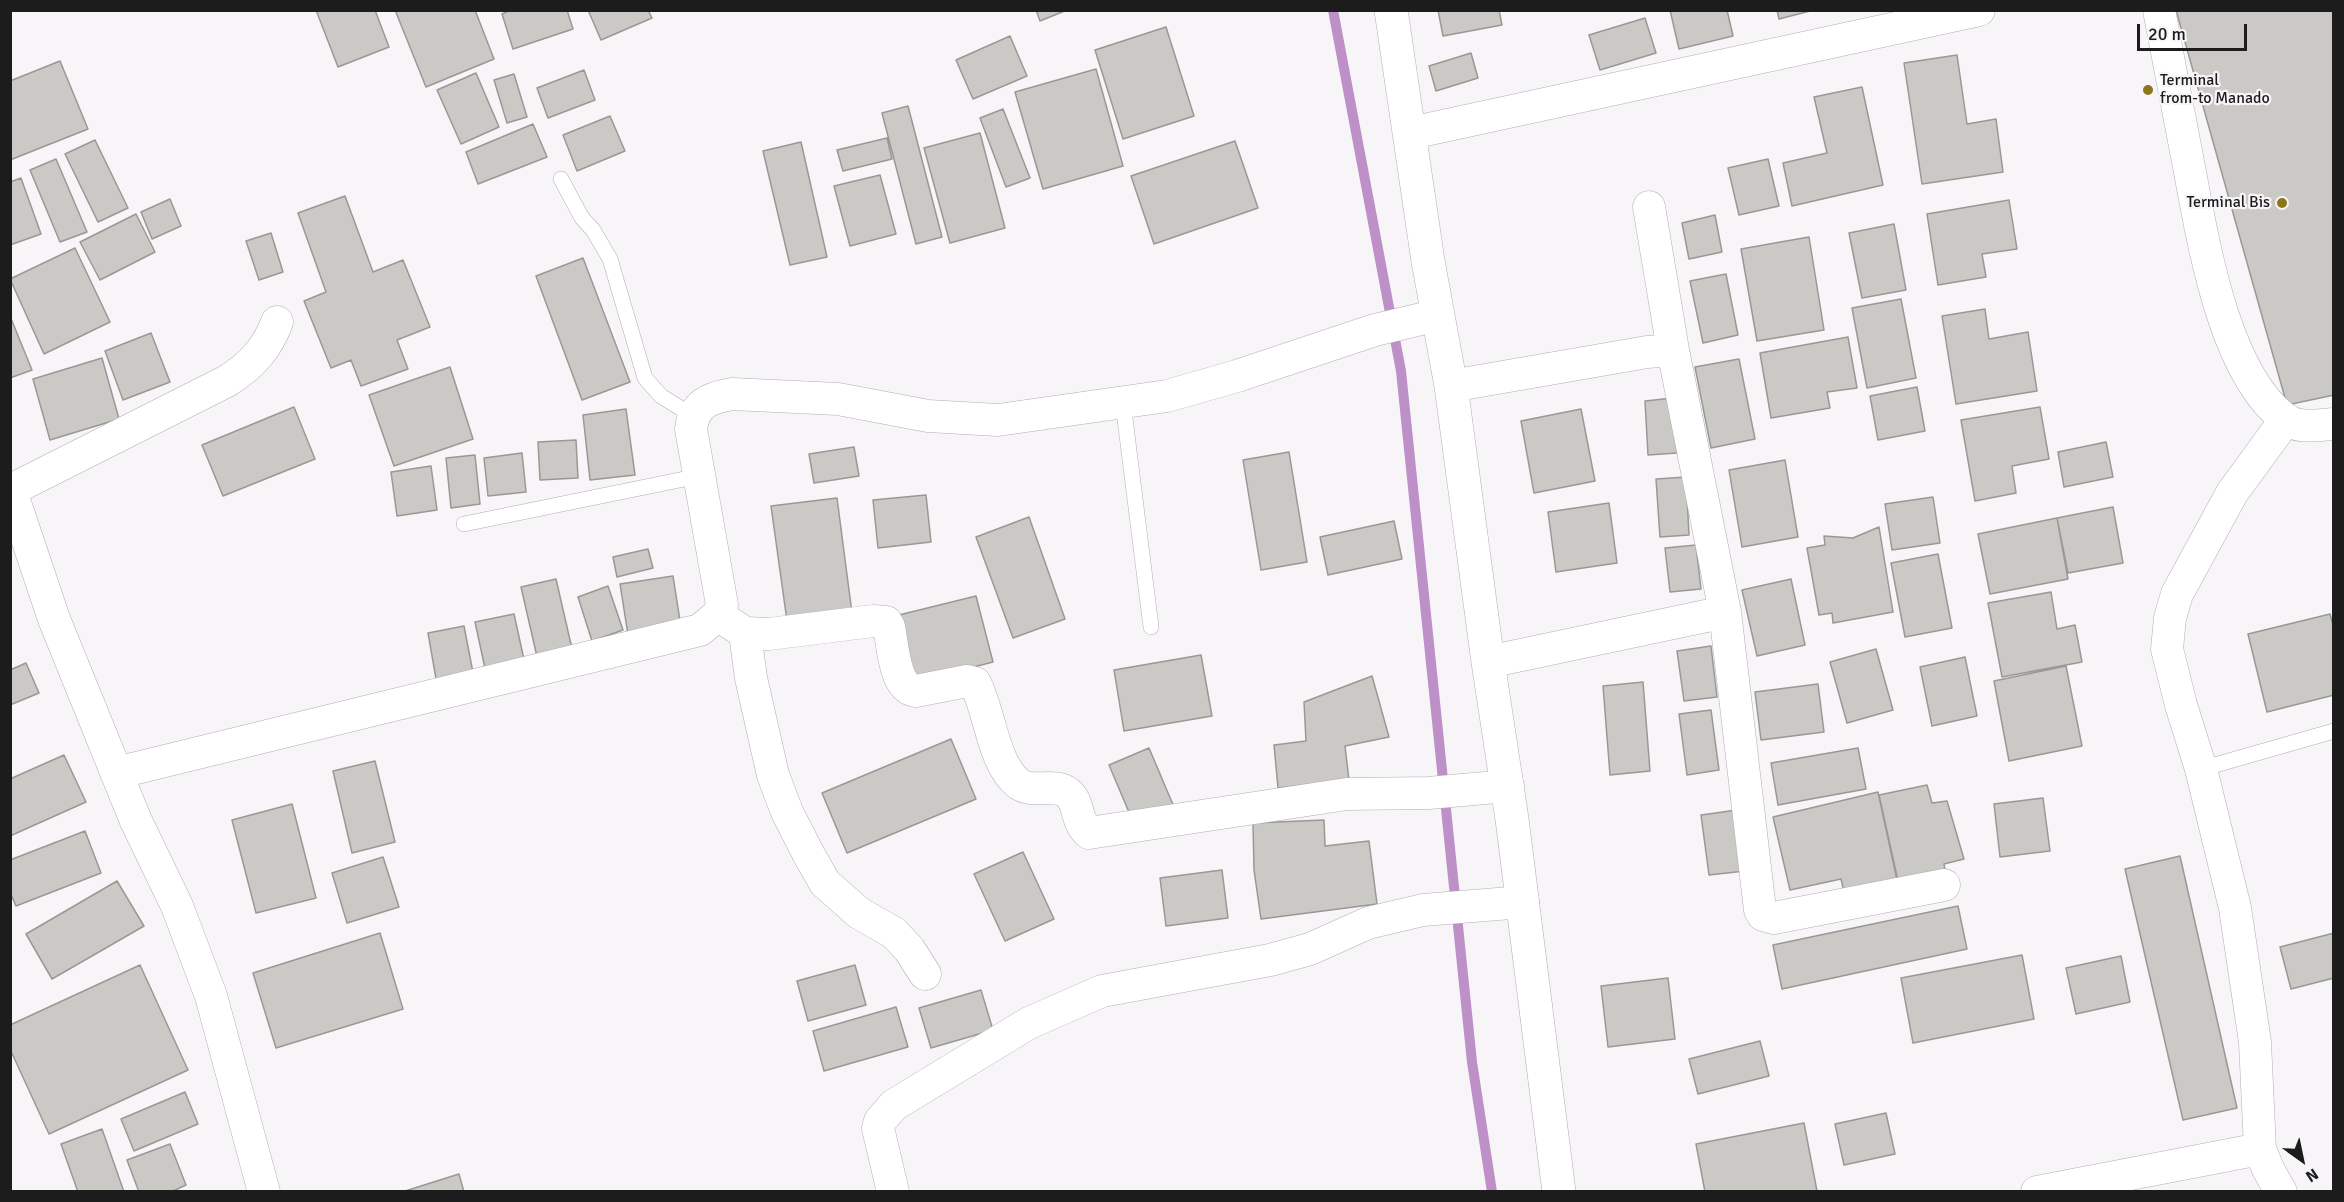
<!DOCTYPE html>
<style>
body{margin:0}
#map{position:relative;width:2344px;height:1202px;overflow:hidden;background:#f7f5f8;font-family:Signika,sans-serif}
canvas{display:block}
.frame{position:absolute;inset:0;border:12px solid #1d1c1d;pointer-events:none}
.north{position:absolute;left:2272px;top:1130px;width:60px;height:60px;-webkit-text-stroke:4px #f7f5f8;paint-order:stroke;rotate:147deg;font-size:16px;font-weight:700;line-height:24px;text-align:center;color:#1d1c1d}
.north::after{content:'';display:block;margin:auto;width:21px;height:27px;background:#1d1c1d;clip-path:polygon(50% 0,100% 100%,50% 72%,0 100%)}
.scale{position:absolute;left:2137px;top:24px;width:110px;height:27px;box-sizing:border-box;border:3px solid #1d1c1d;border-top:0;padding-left:8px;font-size:18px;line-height:21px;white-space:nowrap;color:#1d1c1d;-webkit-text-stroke:4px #f7f5f8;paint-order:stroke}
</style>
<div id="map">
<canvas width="2344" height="1202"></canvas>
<div class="frame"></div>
<div class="north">N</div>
<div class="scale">20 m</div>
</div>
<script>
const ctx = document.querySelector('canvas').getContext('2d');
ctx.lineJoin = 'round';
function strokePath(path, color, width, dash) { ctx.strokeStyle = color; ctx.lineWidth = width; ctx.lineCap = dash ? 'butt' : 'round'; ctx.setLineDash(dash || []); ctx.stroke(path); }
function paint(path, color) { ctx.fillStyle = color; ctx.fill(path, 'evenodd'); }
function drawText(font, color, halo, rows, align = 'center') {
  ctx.font = font + ' Signika,sans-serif'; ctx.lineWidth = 4.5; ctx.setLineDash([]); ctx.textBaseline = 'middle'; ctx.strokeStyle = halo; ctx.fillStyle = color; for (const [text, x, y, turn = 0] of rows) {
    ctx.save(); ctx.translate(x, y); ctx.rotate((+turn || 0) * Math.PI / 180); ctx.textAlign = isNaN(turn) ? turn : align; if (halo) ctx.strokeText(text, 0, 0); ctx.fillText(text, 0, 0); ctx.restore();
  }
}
strokePath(new Path2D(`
 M1333,10L1401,371L1472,1062L1492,1192`), '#bd91c8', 10);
const building = new Path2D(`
 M316,10H375L389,47L338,67Z
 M395,10H475L494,59L426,87Z
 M511,10H567L573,29L513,49L502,14Z
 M588,10H648L652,18L601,40Z
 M1036,10H1067L1040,21Z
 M1438,10H1499L1502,25L1443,36Z
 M1670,10H1727L1733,36L1679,49Z
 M1777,10H1814L1779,19Z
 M2176,10H2334V395L2287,405Z
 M1645,18L1656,53L1600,70L1589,35Z
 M1166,27L1194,116L1123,139L1095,50Z
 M1010,36L1027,76L973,99L956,60Z
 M1471,53L1478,78L1436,91L1429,66Z
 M1957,55L1967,124L1996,119L2003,172L1922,184L1904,63Z
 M60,61L88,129L10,160V81Z
 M1096,69L1123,166L1043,189L1015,92Z
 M584,70L595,100L548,118L537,88Z
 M476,73L499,127L461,144L437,90Z
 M514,74L527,117L507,123L494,80Z
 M1862,87L1883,185L1792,206L1783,163L1827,153L1814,97Z
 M908,106L942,237L916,244L882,113Z
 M1003,109L1030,178L1006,187L980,118Z
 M610,116L625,151L577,171L563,135Z
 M533,124L547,157L478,184L466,152Z
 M980,133L1005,228L950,243L924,148Z
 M887,138L892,159L843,171L837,150Z
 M95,140L128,208L98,222L65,154Z
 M1235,141L1258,208L1154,244L1131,176Z
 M801,142L827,257L790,265L763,151Z
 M56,159L87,232L60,242L30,170Z
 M1768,159L1779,206L1739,215L1728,168Z
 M880,175L896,234L850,246L834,186Z
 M21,178L41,234L10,245V182Z
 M345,196L373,272L403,260L430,327L397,340L408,369L361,386L351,360L331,368L304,301L326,292L298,213Z
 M170,199L181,226L152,239L141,212Z
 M2009,200L2017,249L1982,254L1986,277L1938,285L1927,214Z
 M136,214L155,252L100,280L80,242Z
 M1715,215L1722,252L1689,259L1682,223Z
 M1894,224L1906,290L1862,298L1849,233Z
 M271,233L283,272L259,280L246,241Z
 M1809,237L1824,330L1757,341L1741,249Z
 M75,248L110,322L44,354L10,279Z
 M583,258L630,382L582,400L536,276Z
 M1726,274L1738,335L1703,343L1690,281Z
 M1901,299L1916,378L1867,388L1852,308Z
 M1985,309L1989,339L2028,332L2037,391L1956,404L1942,316Z
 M10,316L32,370L10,378Z
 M151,333L170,382L123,400L105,351Z
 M1848,337L1857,388L1827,392L1830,408L1771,418L1760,353Z
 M102,358L119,419L50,440L33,379Z
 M1739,359L1755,439L1711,448L1695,367Z
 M450,367L473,439L394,466L369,395Z
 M1917,387L1925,431L1878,440L1870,396Z
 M1673,398L1677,453L1648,455L1645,401Z
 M294,407L315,459L223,496L202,445Z
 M2040,407L2049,459L2012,466L2016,493L1975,501L1961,420Z
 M626,409L635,475L590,480L583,415Z
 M1581,409L1595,481L1534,493L1521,421Z
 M576,440L578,478L540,480L538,442Z
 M2106,442L2113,477L2064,487L2058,452Z
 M854,447L859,476L814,483L809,454Z
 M1289,452L1307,562L1261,570L1243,460Z
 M522,453L526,492L488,496L484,458Z
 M475,455L480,504L451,508L446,458Z
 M1785,460L1798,537L1742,547L1729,470Z
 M431,466L437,510L397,516L391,472Z
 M1686,477L1689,535L1660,537L1656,479Z
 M926,495L931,542L878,548L873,500Z
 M1933,497L1940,543L1892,550L1885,504Z
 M837,498L852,613L787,621L771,506Z
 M1609,503L1617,563L1556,572L1548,512Z
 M2113,507L2123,563L2068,573L2057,518Z
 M1029,517L1065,619L1013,638L976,537Z
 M2057,518L2068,579L1990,594L1978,534Z
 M1394,521L1402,559L1328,575L1320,537Z
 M1879,527L1893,612L1833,623L1832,613L1819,615L1807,548L1825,545L1824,536L1853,538Z
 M1696,545L1701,589L1670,592L1665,548Z
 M648,549L653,568L617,577L613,557Z
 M1938,554L1952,628L1905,637L1891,563Z
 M673,576L681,627L628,635L620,584Z
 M556,579L573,653L538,661L521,587Z
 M1791,579L1805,645L1757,656L1742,590Z
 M608,586L623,630L592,641L578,597Z
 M2051,592L2057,629L2075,625L2082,662L2002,677L1988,603Z
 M976,596L993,662L915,682L899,615Z
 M514,614L525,664L486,673L475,622Z
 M2330,614L2334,629V695L2267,712L2248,634Z
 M464,626L475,683L438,690L428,633Z
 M1711,646L1717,697L1684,701L1677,651Z
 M1876,649L1893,710L1847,723L1830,662Z
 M1201,655L1212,716L1124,731L1114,670Z
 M1965,657L1977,716L1932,726L1920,667Z
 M26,663L39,693L10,705V670Z
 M2066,666L2082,746L2009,761L1994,681Z
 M1372,676L1389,737L1345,746L1349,780L1278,788L1274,745L1306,741L1304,702Z
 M1643,682L1650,771L1610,775L1603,686Z
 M1818,684L1824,732L1761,740L1755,692Z
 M1711,710L1719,770L1687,775L1679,714Z
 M951,739L976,799L847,853L822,793Z
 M1149,748L1174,807L1134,824L1109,765Z
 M1858,748L1866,789L1778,805L1771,763Z
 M64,755L86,802L10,836V779Z
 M375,761L395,842L352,853L333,771Z
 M1927,785L1932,803L1947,801L1964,859L1944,864L1945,870L1898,881L1879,795Z
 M1878,792L1897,880L1844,892L1841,879L1790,890L1773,817Z
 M2043,798L2050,851L2000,857L1994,804Z
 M292,804L316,898L256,913L232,820Z
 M1737,810L1745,871L1709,875L1701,815Z
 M1324,820L1325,846L1369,841L1377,904L1261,919L1254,870L1253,823Z
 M85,831L101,873L16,906L10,892V860Z
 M1023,852L1054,919L1005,941L974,874Z
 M2180,856L2237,1108L2183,1120L2125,869Z
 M383,857L399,907L347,923L332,873Z
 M1222,870L1228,918L1166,926L1160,878Z
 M117,881L144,926L52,979L26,934Z
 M1958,906L1967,949L1782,989L1773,945Z
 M380,933L403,1009L276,1048L253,973Z
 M2334,933V978L2291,989L2280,947Z
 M2022,955L2034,1019L1913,1043L1901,978Z
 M2121,956L2130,1002L2076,1014L2066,968Z
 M140,965L188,1070L49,1134L10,1049V1025Z
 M855,965L866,1005L808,1021L797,981Z
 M1668,978L1675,1039L1608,1047L1601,986Z
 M981,990L993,1030L931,1048L919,1008Z
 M896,1007L908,1047L824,1071L813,1031Z
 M1760,1041L1769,1076L1698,1094L1689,1059Z
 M185,1092L198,1124L134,1151L121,1119Z
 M1886,1113L1895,1154L1844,1165L1835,1124Z
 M1804,1123L1817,1191L1705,1192L1696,1144Z
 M102,1129L124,1192H78L61,1144Z
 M170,1144L186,1185L171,1192H139L127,1160Z
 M459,1174L464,1192H402Z`);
paint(building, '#cac9c5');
strokePath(building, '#999894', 1.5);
const service = new Path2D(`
 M561,179L582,218L593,230L610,259L645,378L661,396L693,416
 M1123,403L1151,627
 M464,524L699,476
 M2201,769L2334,731`);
const minor = new Path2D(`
 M2159,10C2169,63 2179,115 2189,167C2203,240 2223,372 2285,419C2298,429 2318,425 2334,424
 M1411,133L1979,10
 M1649,207L1673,350L1725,612L1760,910L1763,915L1774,918L1944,885
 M1451,386L1647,352L1673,350
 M10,488L54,619L136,821L177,906L211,996L264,1192
 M11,490L227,381C251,366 267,349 277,322
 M718,615L745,633L769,634L873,621L886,622L889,627C893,645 894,689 916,691L967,681L975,683C990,711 993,765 1019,784C1034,794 1054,782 1068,793C1080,803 1075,821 1089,833L1347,794L1428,793L1508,786
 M745,633L751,678L773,775L787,812L809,855L825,883L859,913L894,933L909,949L925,974
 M1488,662L1725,612
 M116,773L700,630L718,615L722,605L691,429C694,404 709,398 732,394L838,399L928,416L998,420L1167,396L1237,376L1375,330L1438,315
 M893,1192L878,1128L880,1121L894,1105L1029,1023L1102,991L1270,960L1310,949L1368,923L1423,910L1523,902
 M2037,1192L2260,1149
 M2281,1192L2268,1169L2260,1149L2255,1042L2235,908L2201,769L2181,705L2167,649L2170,618L2177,594L2232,493L2286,419`);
const tertiary = new Path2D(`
 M1391,10L1428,261L1451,386L1488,662L1512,819L1559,1192`);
strokePath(service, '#b1aeb2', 16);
strokePath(minor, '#b1aeb2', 33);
strokePath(tertiary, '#b1aeb2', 34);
strokePath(service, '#fff', 15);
strokePath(minor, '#fff', 32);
strokePath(tertiary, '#fff', 33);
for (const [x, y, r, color] of [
 [2148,90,6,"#8d7519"],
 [2282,203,6,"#8d7519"]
]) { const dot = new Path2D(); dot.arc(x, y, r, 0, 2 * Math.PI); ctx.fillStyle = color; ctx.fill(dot); strokePath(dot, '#f7f5f8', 2); }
drawText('16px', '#1d1c1d', '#f7f5f8', [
 ["Terminal",2160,81],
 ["from-to Manado",2160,99],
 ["Terminal Bis",2270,203,"right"]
], 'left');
</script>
